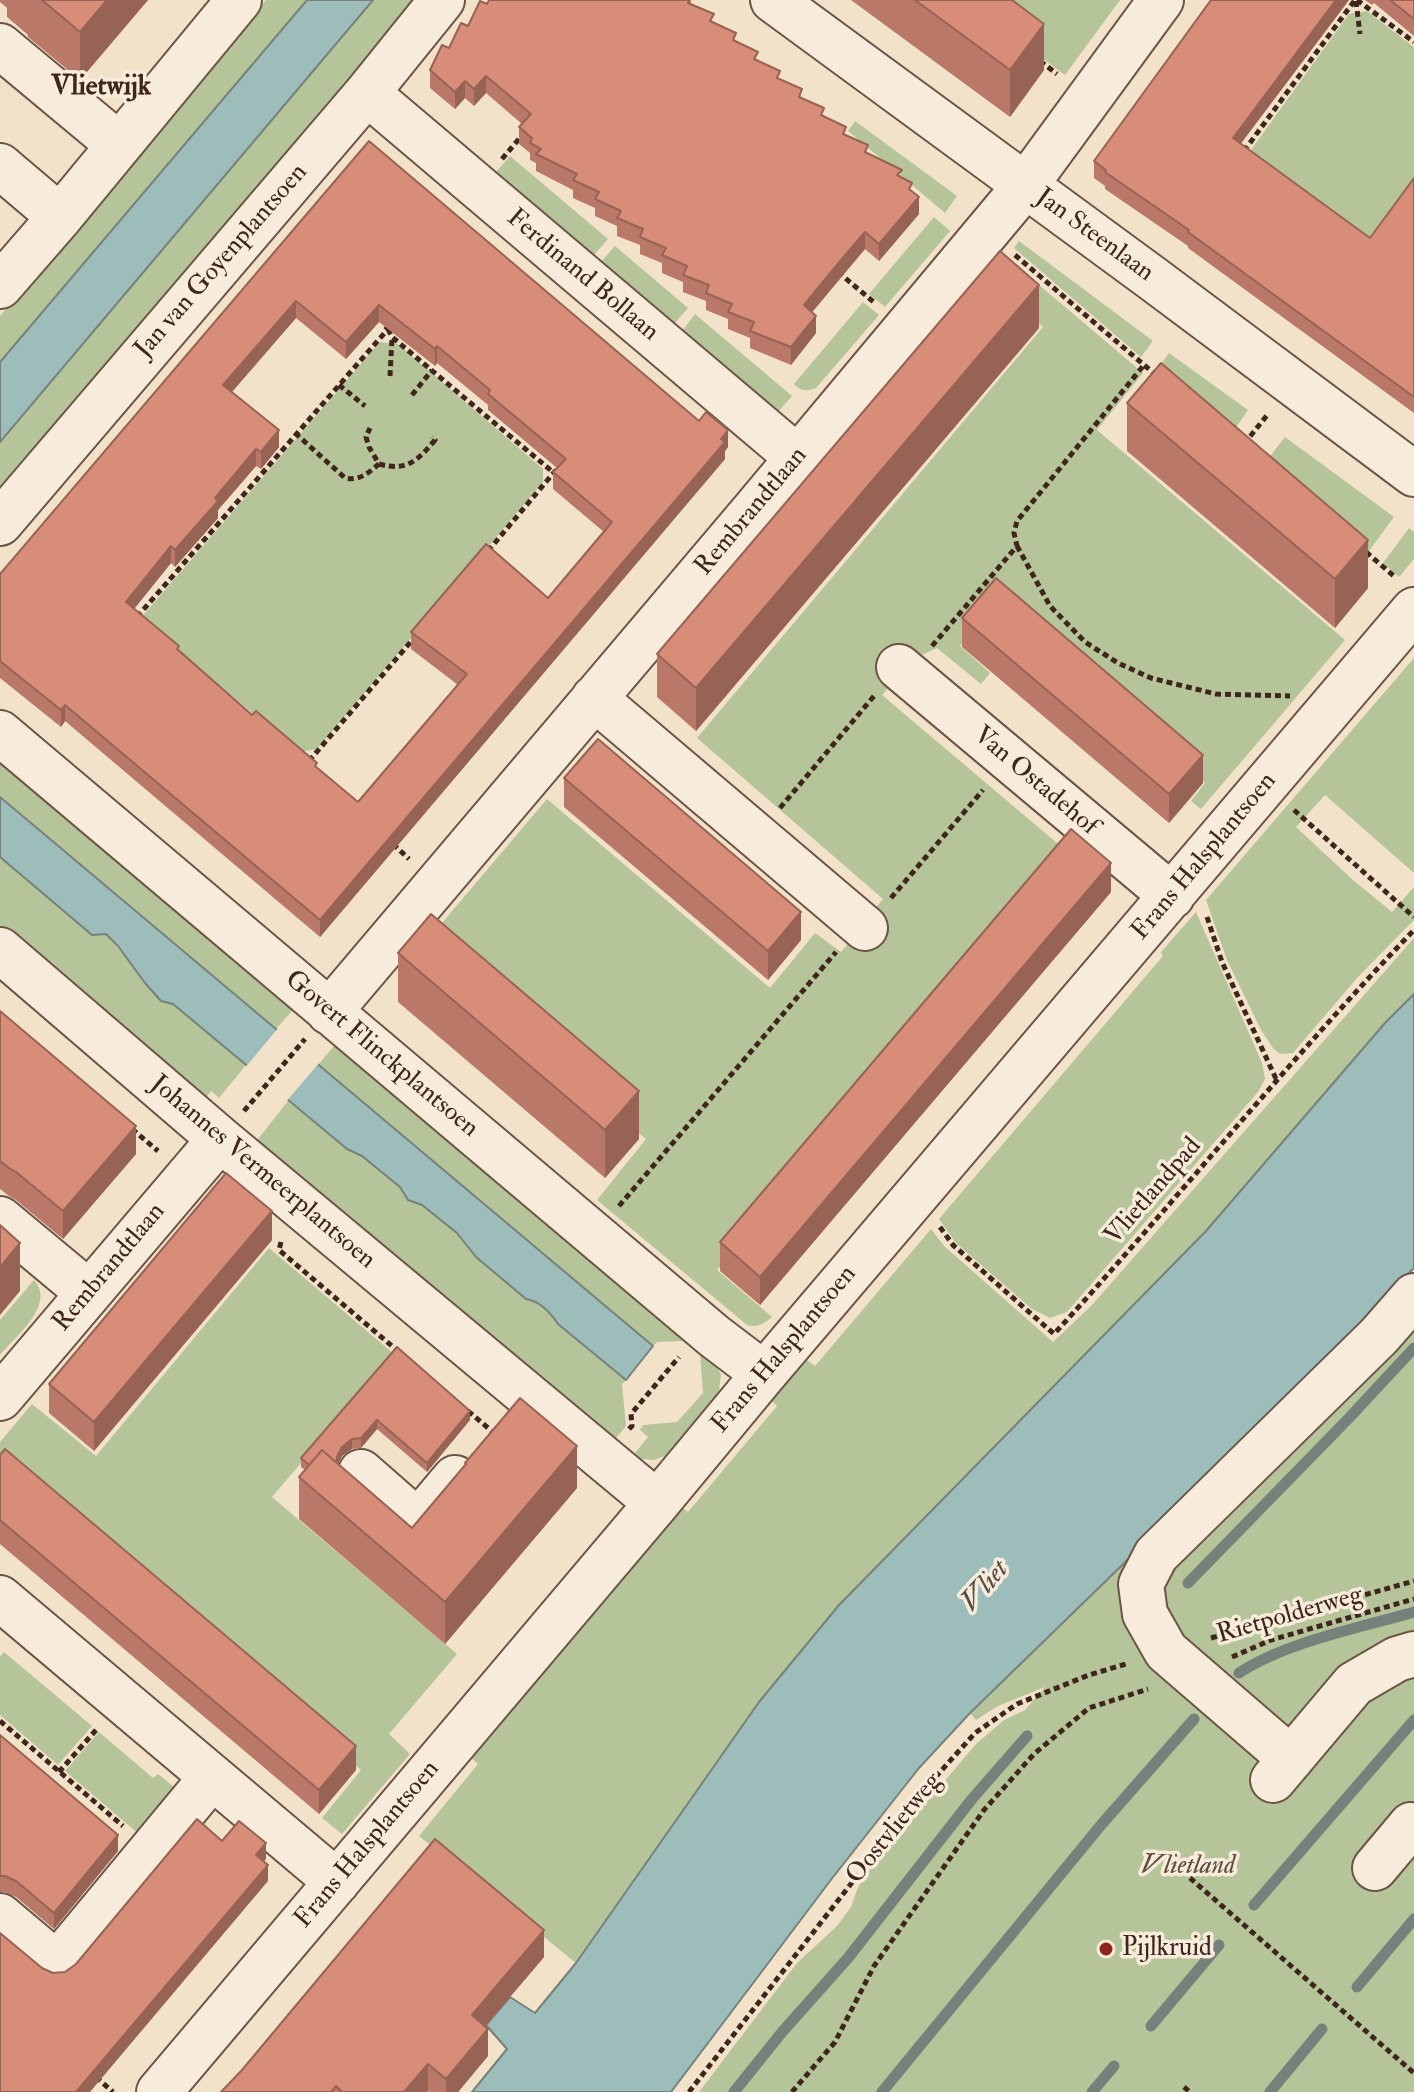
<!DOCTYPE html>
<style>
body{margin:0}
canvas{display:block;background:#f2e2c9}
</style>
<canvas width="1414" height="2092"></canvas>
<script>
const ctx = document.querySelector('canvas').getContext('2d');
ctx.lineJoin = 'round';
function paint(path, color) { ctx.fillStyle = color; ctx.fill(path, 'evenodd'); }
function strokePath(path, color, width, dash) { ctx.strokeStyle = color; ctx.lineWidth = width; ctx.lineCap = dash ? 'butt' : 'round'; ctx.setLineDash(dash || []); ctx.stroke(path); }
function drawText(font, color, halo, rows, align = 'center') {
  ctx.font = font + ' "IM FELL Double Pica",serif'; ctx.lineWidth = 7; ctx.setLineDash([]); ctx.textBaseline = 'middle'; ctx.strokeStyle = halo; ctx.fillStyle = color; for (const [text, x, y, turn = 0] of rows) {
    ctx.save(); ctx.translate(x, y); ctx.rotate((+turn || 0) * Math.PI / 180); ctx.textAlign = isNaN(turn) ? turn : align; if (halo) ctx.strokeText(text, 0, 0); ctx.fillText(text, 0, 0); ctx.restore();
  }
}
paint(new Path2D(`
 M266,0H307L0,362V316Z
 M373,0H429L407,8L386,33L395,41L377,61L368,54L348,79L356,87L341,104L332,97L311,122L320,130L306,146L297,140L276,164L285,172L271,187L262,180L242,205L237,227L228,220L207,245L216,253L204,267L195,260L107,365L0,500V442Z
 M962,0H1120L1065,75Z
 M1367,11L1414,47V192L1375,246L1248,154L1349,14Z
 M855,121L957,196L945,213L848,131Z
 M510,156L608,239L594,255L496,172Z
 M934,217L950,231L885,307L869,294Z
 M1019,241L1153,341L1141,357L1014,248Z
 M615,246L688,308L674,324L601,262Z
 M1019,268L1143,373L1097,430L1345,640L1201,809L1191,801L1205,783L996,604L960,646L990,673L981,684L937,648L911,660L882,695L1070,854L717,1270L772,1317C763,1324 759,1328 747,1325L597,1200L646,1139L420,949L547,799L770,988L815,933L841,952L883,899L697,738L1043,327L1002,292Z
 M863,302L879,315L816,388C806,392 801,391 794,384Z
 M695,314L792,396L778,412L682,331Z
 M380,342L398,344L543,469V482L317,749L300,752L139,620Z
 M1169,353L1248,410L1232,433L1157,370Z
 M1285,437L1394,517L1369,551L1265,463Z
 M1409,528L1414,532V559L1399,577L1383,563Z
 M1414,658V873L1325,795L1296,827L1353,880L1392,912L1414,887V920L1357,978L1293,1053L1280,1054L1273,1048L1261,1030L1227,960L1206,900Z
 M0,744L295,993L287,1004L293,1010L276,1029L0,796Z
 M0,857L92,935L106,934L131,963L173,1004L246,1065L219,1098L211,1091L204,1100L0,929Z
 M1196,912L1262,1063L1265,1079L1258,1092L1067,1312L1050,1318L1032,1309L956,1243L939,1219L1163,956L1161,952Z
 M1414,938V994L1385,1023L1206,1231L759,1703L576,1963L419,1836L478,1764L464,1751L678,1504L688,1512L777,1406L769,1398L803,1357L815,1366L931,1229L944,1246L1053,1342L1092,1305Z
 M334,1046L343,1051L699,1340L657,1342L653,1346L318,1065Z
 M288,1101L347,1149L362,1156L400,1187L408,1200L422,1205L457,1233L476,1257L526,1299C540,1301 550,1312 558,1324L626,1380L622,1384L626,1426L611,1444L255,1143Z
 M269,1248L394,1354L272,1497L457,1654L389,1734L410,1754L342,1834L322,1818L361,1770L6,1470L0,1476V1442L32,1404L96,1456Z
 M34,1280C56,1305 16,1336 0,1355V1320Z
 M1414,1304V2092H699L797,1963L837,1926L851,1907L857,1890L865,1875L976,1744L1004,1720L1025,1710L1045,1687L998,1706L976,1720L970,1713L1148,1540Z
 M700,1352L716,1367L721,1374L719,1391L665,1456L654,1460L641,1459L635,1453L648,1437L640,1430L643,1425L677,1422L703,1393Z
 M4,1652L92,1726L58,1765L0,1715V1657Z
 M99,1732L153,1778L158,1774L185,1796L147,1841L65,1771Z`), '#b6c49a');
const water = new Path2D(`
 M307,0H373L0,442V362Z
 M0,797L653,1346L626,1380L558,1324C550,1312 540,1301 526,1299L476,1257L457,1233L422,1205L408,1200L400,1187L362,1156L347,1149L173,1004L161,1001L145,983L118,946L106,934L92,935L0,857Z
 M1414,994V1268L1148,1540L970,1713L919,1768L830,1881L671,2092H472L507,2049L486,2025L510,1997L535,2013L576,1963L759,1702L839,1605L1206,1231L1385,1023Z`);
paint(water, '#9cbdba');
strokePath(water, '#77817b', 2);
paint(new Path2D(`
 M279,1027L320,1062L285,1103L244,1069Z`), '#f2e2c9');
strokePath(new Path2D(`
 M1188,1583L1349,1418L1414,1348
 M1239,1673C1286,1642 1359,1628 1414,1612
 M1254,1905L1414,1720
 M1357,1987L1414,1919
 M1151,2026L1219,1945
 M734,2092L783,2031L848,1958L972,1799L1027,1736
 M882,2092L1101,1825L1194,1719
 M1092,2092L1114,2066
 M1270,2092L1322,2029`), '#77817b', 11);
const minor = new Path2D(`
 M773,0L1152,278L1414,474
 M0,46L119,145
 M367,93L798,458
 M0,166L60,217
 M0,286L60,217L239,0
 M0,523L367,93L442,0
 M899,667L1172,896
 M594,698L865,928
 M0,733L714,1336L764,1374
 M0,950L220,1139L657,1503
 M329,1012L755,509L1025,186L1161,0
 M0,1219L89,1293
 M0,1398L220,1139
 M361,1472L418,1522L455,1478
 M0,1598L337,1882
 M1291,1759L1166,1651L1145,1614L1141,1584L1156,1555L1379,1336L1414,1296
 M1273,1780L1354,1684L1397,1659L1414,1654
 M1375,1868L1411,1825
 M0,1916L57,1964L212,1777
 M159,2092L657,1503L764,1374L1414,610`);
strokePath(minor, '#6c5547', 48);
strokePath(new Path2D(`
 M1357,0L1414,42
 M1356,1L1360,34
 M1040,61L1057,74
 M1244,151L1355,0
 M502,159L524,133
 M1015,255L1157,376
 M838,272L876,304
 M388,329L392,337L554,473
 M390,376L392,338
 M339,385L365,406
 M412,395L432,370
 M295,433L345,478C360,481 368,473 379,464L369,447L366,437L370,428
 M1244,444L1268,414
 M379,464C407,472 418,460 435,440L432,437
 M1017,546L1050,606L1085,642L1118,663L1151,678L1216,694L1290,696
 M488,551L556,470
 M1366,552L1395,577
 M137,617L388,329L385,326
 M932,646L1017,546L1014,533L1017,521L1144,365
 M309,761L414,638
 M780,808L874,696
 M1294,810L1414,917
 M393,844L409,859
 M891,898L983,790
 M1207,917L1222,962L1277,1081
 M244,1111L305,1039
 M132,1129L158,1151
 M619,1206L836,952
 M940,1227L953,1245L1054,1334C1176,1201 1289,1060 1414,930
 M281,1242L279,1250L399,1352
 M468,1411L493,1432
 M629,1429L632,1426L631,1414L679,1357
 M1211,1638L1414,1581
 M1232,1657L1271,1640L1414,1599
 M0,1721L123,1826
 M59,1772L96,1730
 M1190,1878L1414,2073
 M96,2077L113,2092
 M1184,2087L1190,2092
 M689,2092L924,1790L975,1733L1017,1704L1089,1675L1129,1663
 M792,2092L835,2042L874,1966L984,1810L1034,1754L1089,1708L1148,1689`), '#3f261c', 5, [6, 4]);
strokePath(minor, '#f7ecdc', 44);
paint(new Path2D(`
 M0,0H148L80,80L28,37V35L7,17V8L0,2Z
 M691,0V4L802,98L868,153L902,178L912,192L919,214L879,261L865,249L836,283L812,312L816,333L791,365L750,348V338L728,329V319L706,310V301L683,292V282L662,273V263L640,254V245L617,236V226L595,216V208L573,198V190L536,171V163L530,160V153L519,144V127L522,124L486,93L474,106L465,98L455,109L430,88V70L487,4Z
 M851,0H1012L1044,70L1010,117Z
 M1349,0L1241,143L1370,238L1414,178V413L1188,248V246L1105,189V186L1094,178V161Z
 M1365,0H1414V36L1374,3L1372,5Z
 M369,141L728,447L725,451V459L320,937L65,721L61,727L0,678V574ZM296,318L346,359L379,322L435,366L437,363L488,405V410L557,468L553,472V489L604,532L548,598L411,632V649L458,685L358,802L252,715L134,609L171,563L175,567L218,518V510L256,466L261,469L279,447L232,392Z
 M1039,328L696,731L657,697V654Z
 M1127,403L1368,588L1335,628L1127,451Z
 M962,618L1203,783L1169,823L962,647Z
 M564,778L801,940L768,980L564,807Z
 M1111,892L760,1305L720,1271V1242Z
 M398,953L639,1139L605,1178L398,1002Z
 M0,1011L136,1154L63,1239L16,1200L9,1196L0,1189Z
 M272,1240L94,1451L49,1413V1384Z
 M397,1347L470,1420L427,1472L377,1429L361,1448L352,1449L342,1456L338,1464L412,1528L465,1465V1463L577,1488L445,1644L299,1519V1477L305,1470L301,1467V1458Z
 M0,1455L356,1770L319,1814L0,1544Z
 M0,1735L118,1851L54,1929L16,1897L5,1892H0Z
 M544,1957L485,2026L488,2056L458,2092H429L428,2091L427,2092H221Z`), '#ba7968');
paint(new Path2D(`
 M107,0H148L80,80V32Z
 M1336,0H1349L1233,154V138Z
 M1044,24V70L1010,117V70Z
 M486,76V93L474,106V89Z
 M465,81V98L455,109V92Z
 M919,197V214L879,261V244Z
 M865,232V249L804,322V305Z
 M1039,285V328L696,731V688Z
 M296,301V318L223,402V385Z
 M379,305V322L346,359V342Z
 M816,316V333L791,365V347Z
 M437,346V363L435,366V349Z
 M279,430V447L261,469V452Z
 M728,430V447L725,451V459L320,937V920Z
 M256,449V466L218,510V518L175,567V550L215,498Z
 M1368,540V588L1335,628V579Z
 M171,546V563L126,619V602Z
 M65,705V721L61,727V710Z
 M1203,755V783L1169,823V794Z
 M1111,863V892L760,1305V1277Z
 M801,912V940L768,980V951Z
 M639,1091V1139L605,1178V1130Z
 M136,1126V1154L63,1239V1211Z
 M272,1211V1240L94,1451V1422Z
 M20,1243V1291L0,1315V1267Z
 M470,1411V1420L427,1472V1463Z
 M377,1420V1429L361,1448V1438Z
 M352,1439V1449L342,1456L337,1466V1457L342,1447Z
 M577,1446V1488L445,1644V1602Z
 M356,1746V1770L319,1814V1790Z
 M118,1835V1851L54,1929V1913Z
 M266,1843V1859L256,1871V1855Z
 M268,1865V1881L90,2092H76Z
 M544,1930V1957L472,2042V2015Z
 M488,2029V2056L458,2092H446V2079Z
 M428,2064V2091L427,2092H404Z`), '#976355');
const building = new Path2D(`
 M42,0H107L80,32Z
 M489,0H689L688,3L714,14L710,21L736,33L733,40L758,52L754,59L780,71L777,78L802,89L799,97L824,108L821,115L846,127L843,134L868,145L865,152L902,170L897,175L912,183L909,189L919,197L879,244L865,232L836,266L804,305L816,316L791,347L750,331L754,322L728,312L732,304L706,293L709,285L683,275L687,266L662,255L666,248L640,237L643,229L617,218L621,211L595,199L599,192L573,180L577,174L536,154L541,149L530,143L532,138L519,127L531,114L486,76L474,89L465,81L455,92L430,70L442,45L449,48L461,23L468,26L480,1L487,4Z
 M915,0H1012L1044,24L1010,70Z
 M1211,0H1336L1233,138L1370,238L1414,178V397L1188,232L1189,230L1105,172L1106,170L1094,161Z
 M1390,0H1414V19Z
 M369,141L699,421L706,412L728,430L721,439L725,442L320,920L65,705L61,710L0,661V574ZM296,301L346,342L379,305L435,349L437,346L490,390L488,394L566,459L553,472L612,522L548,598L486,544L411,632L467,674L358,802L315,766L317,763L256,711L252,715L177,649L179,646L126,602L171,546L175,550L218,501L215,498L256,449L261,452L279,430L223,385Z
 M1000,251L1039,285L696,688L657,654Z
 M1161,363L1368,540L1335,579L1127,403Z
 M996,578L1203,755L1169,794L962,618Z
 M598,739L801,912L768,951L564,778Z
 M1071,829L1111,863L760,1277L720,1242Z
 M431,914L639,1091L605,1130L398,953Z
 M0,1011L136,1126L63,1211L16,1172L9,1168L0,1161Z
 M226,1173L272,1211L94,1422L49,1384Z
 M0,1225L20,1243L0,1267Z
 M397,1347L470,1411L427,1463L377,1420L361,1438L352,1439L342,1447L337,1457V1463L322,1450L309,1465L301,1458Z
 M520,1398L577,1446L445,1602L299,1477L322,1450L412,1528L466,1464L465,1463Z
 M5,1449L356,1746L319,1790L0,1520V1455Z
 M0,1735L118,1835L54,1913L16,1881L5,1876H0Z
 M197,1819L222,1841L239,1821L266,1843L256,1855L268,1865L76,2092H0V1933L42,1968L53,1973L65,1972L76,1964Z
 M435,1839L544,1930L472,2015L488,2029L446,2079L428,2064L404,2092H342L336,2086L331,2092H221L242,2070Z`);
paint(building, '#d88d79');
strokePath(building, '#976355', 2);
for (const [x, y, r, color] of [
 [1106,1949,8,"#8f2418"]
]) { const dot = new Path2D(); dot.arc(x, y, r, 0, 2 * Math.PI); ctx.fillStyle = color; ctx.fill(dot); strokePath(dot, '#f7ecdc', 3); }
drawText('26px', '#3f261c', '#f7ecdc', [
 ["Jan Steenlaan",1094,236,36],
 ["Jan van Goyenplantsoen",222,262,-49],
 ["Ferdinand Bollaan",582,276,40],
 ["Rembrandtlaan",752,512,-50],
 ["Van Ostadehof",1035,782,40],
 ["Frans Halsplantsoen",1205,857,-50],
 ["Govert Flinckplantsoen",381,1055,40],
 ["Johannes Vermeerplantsoen",262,1173,40],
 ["Vlietlandpad",1154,1192,-49],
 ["Rembrandtlaan",110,1268,-50],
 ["Frans Halsplantsoen",785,1350,-50],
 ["Rietpolderweg",1290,1616,-16],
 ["Oostvlietweg",895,1829,-51],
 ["Frans Halsplantsoen",368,1845,-50]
]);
drawText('italic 26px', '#5d4e3c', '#f7ecdc', [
 ["Vlietland",1188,1867]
]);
drawText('26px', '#3f261c', '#f7ecdc', [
 ["Pijlkruid",1122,1949]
], 'left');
drawText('bold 28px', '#3f261c', '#f7ecdc', [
 ["Vlietwijk",101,88]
]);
drawText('italic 28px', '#564c44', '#f7ecdc', [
 ["Vliet",986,1587,-49]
]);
</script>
